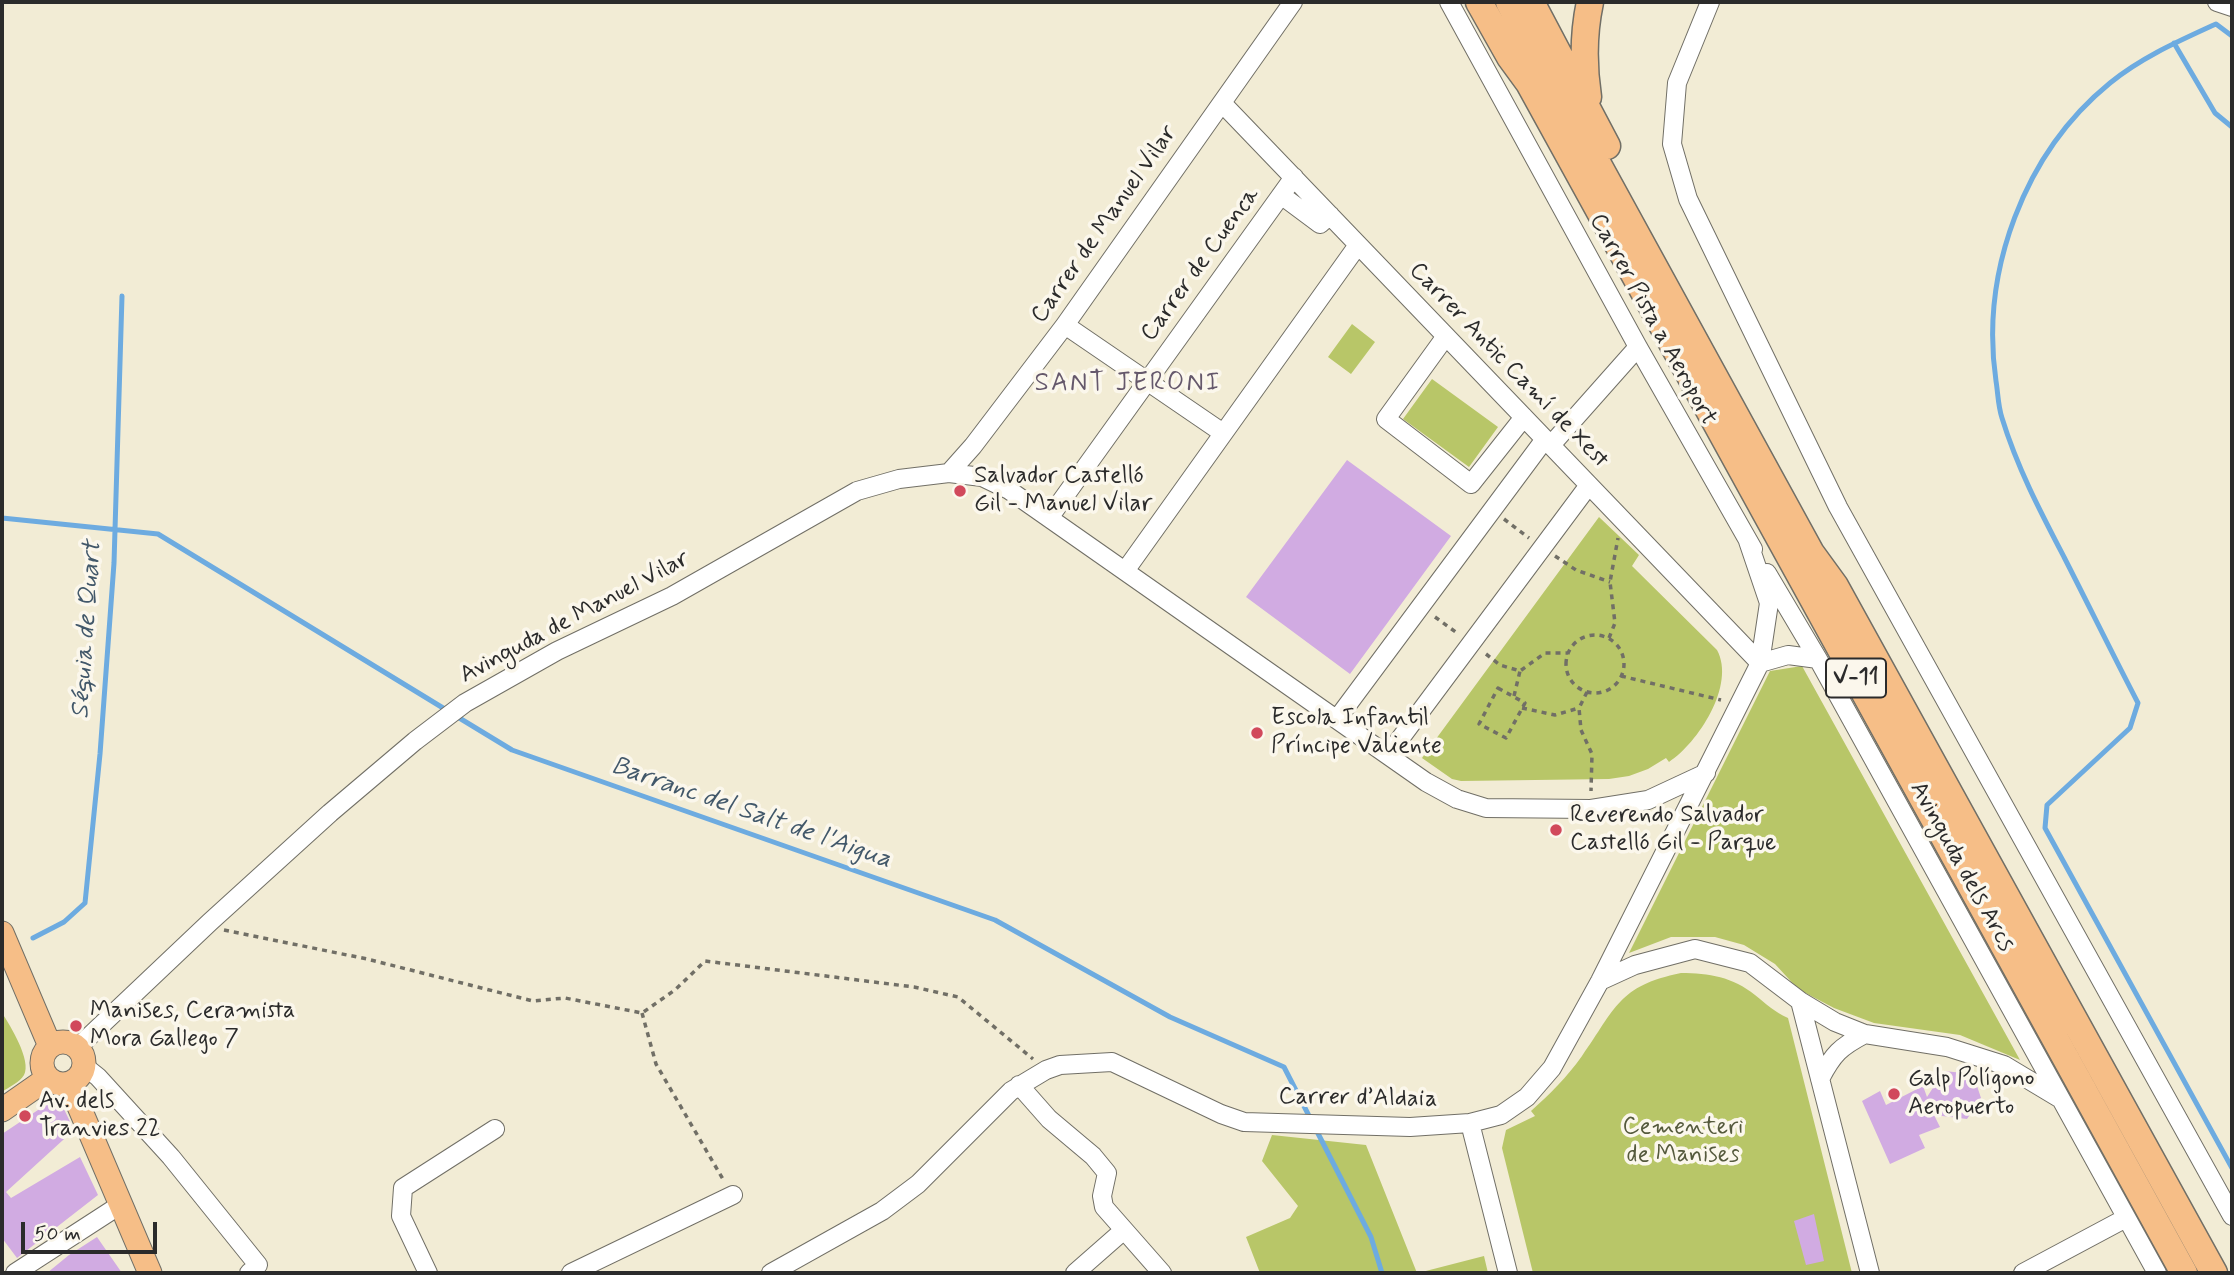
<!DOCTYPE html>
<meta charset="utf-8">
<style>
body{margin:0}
#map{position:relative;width:2234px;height:1275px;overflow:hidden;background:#f2ecd5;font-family:Mynerve,sans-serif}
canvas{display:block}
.frame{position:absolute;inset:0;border:4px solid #2b2b2b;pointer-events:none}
.scale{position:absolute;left:21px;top:1222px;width:136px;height:32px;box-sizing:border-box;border:4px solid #2b2b2b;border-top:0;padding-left:9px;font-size:21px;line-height:24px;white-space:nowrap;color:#2b2b2b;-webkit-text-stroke:5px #fbf7ec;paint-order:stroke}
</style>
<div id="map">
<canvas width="2234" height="1275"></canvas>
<div class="frame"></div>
<div class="scale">50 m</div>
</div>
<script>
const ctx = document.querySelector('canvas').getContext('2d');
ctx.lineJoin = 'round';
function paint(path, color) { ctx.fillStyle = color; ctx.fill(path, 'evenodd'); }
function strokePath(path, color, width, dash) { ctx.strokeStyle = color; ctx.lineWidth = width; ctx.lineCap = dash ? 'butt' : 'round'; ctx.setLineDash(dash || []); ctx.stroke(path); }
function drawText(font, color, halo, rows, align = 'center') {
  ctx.font = font + ' Mynerve,sans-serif'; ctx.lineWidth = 7; ctx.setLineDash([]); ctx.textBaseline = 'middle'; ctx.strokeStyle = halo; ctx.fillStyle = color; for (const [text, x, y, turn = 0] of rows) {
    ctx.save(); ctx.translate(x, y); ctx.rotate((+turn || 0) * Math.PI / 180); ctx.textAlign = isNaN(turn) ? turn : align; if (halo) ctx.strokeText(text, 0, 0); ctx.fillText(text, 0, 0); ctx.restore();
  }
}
paint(new Path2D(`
 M1352,324L1375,342L1351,374L1328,357Z
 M1432,379L1498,427L1469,467L1403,419Z
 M1599,517L1639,555L1632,566L1717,650C1736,685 1698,743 1669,762L1666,758L1648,769L1629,776L1609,779L1461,781L1452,779L1422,758Z
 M1802,666L2020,1060L1960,1035L1874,1023L1834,1008L1798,989L1775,964L1744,945L1715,937H1671L1629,953L1770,671Z
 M1681,973C1709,973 1733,977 1755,995C1766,1004 1775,1012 1788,1018L1852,1273H1533L1502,1148L1506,1130L1535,1116L1531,1111C1550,1094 1567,1077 1582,1056C1616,1008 1618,986 1681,973Z
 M2,1013C10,1025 32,1061 24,1075C20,1082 9,1087 2,1092Z
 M1272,1135L1366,1145L1417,1273H1260L1246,1237L1290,1218L1298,1206L1262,1161Z
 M1484,1256L1488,1273H1418Z`), '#b8c668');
strokePath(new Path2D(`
 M2232,36L2216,24C2179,41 2142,57 2110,83C2024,153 1980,272 1996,381C1998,393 1998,406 2002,418C2017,467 2040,511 2064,557C2089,606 2113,655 2138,703L2130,728L2047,805L2045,828L2232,1168
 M2174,43L2215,113L2232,127
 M2,518L158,534L448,711
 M456,716L512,750L995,920L1170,1017L1284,1067L1371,1237L1382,1273
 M33,938L64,922L85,903L100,754L114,563L122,296`), '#6dabe0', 5);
paint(new Path2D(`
 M1347,460L1451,536L1350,674L1246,597Z
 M1944,1071L1973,1074L1981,1098L1967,1119L1934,1115L1940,1127L1919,1135L1925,1148L1890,1164L1862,1101L1880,1091L1886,1105L1923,1086L1927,1097Z
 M47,1104L63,1107L74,1130L6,1192L11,1198L80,1157L98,1195L17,1258L2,1238V1134Z
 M1814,1214L1824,1261L1806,1265L1794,1221Z
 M97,1237L122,1273H47L69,1255Z`), '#d1abe2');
const minor = new Path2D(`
 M1449,2L1638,347L1753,549
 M1710,2L1677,83L1672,144L1688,199L1838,507L2232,1216
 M2217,2L2232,7
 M1222,103L1760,663
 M1281,195L1320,224L1330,215
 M1065,325L1223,433
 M1446,336L1386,419L1471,484L1524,417
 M1551,445L1638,347
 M949,473L973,446L1065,325L1293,2
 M1049,518L1294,177
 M1125,571L1358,245
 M1767,573L1818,659L2157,1273
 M1760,663L1788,655L1818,659
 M1337,719L1545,439
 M1388,755L1589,485
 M1600,981L1635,965L1695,949L1750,963L1800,1001L1835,1022L1865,1034L1947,1047L2004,1065L2059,1098
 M1800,1001L1870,1273
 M77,1048L210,922L330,813L415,741L465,703L557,651L672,596L857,491L899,479L949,473L982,477L1009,490L1426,782L1457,799L1486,808L1591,809L1648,800L1706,773
 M83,1065L98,1077L171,1157L258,1265L249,1273
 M1820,1079C1833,1054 1840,1047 1865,1034
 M1019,1085L1049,1119L1093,1156L1107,1173L1102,1196L1104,1207L1162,1273
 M1470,1123L1508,1273
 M15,1273L120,1205
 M428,1273L401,1216L403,1188L495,1129
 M571,1273L733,1195
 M771,1273L882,1211L918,1184L1011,1091L1046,1070L1060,1065L1112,1062L1221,1114L1244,1122L1410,1127L1470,1123L1501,1115L1527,1097L1552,1068L1600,981L1760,663L1769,603L1748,541
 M1075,1273L1124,1230
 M2023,1273L2126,1218`);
const major = new Path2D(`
 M2,933L50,1046
 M42 1063a21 21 0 1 1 42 0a21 21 0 1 1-42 0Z
 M69,1083L150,1273
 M2,1110L48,1078`);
const highway = new Path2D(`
 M1479,2L1510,57L1529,83L2184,1273
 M1509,2L1811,553L1835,586L2214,1273
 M1531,2L1607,146
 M1588,97C1583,64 1583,35 1590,2`);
strokePath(minor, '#716f66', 20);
strokePath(major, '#716f66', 25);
strokePath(highway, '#716f66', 29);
strokePath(new Path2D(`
 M1504,519L1529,538
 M1555,556L1576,570L1610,582
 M1435,617L1457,633
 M1566 664a29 29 0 1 1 58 0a29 29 0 1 1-58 0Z
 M1609,638L1615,623L1610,582L1618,538
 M1486,654L1500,665L1520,671L1545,653H1568
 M1621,676L1721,700
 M1498,688L1525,703L1506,738L1479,724Z
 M1587,692L1579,708L1581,730L1592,754L1591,791
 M1514,696L1520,671
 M1522,708L1555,715L1579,708
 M224,930L367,959L533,1001L565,998L642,1013L675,990L705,961L914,987L958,997L1033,1059
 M642,1013L656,1064L724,1181`), '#716f66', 3.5, [5, 5]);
strokePath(minor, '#fff', 18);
strokePath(major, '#f6be87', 23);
strokePath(highway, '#f6be87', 26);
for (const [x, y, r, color] of [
 [960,491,7,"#d1495b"],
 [1257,733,7,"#d1495b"],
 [1556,830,7,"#d1495b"],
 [76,1026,7,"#d1495b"],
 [1894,1094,7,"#d1495b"],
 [25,1116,7,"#d1495b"]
]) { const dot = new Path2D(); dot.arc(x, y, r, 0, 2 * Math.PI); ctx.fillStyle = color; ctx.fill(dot); strokePath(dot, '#fbf7ec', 2.5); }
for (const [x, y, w] of [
 [1856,678,60]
]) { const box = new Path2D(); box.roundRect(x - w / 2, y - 19.5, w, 39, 5); ctx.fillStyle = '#fbf7ec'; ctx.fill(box); strokePath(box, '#2b2b2b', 2); }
drawText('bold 23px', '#2b2b2b', null, [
 ["V-11",1856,678]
]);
drawText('24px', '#2b2b2b', '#fbf7ec', [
 ["Carrer de Manuel Vilar",1105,225,-55],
 ["Carrer de Cuenca",1201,265,-54],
 ["Carrer Pista a Aeroport",1652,320,61],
 ["Carrer Antic Camí de Xest",1508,366,46],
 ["Avinguda de Manuel Vilar",575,618,-28],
 ["Avinguda dels Arcs",1961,867,61],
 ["Carrer d’Aldaia",1358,1099,1]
]);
drawText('24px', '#2b2b2b', '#fbf7ec', [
 ["Salvador Castelló",974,477],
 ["Gil - Manuel Vilar",974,505],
 ["Escola Infantil",1271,719],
 ["Príncipe Valiente",1271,747],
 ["Reverendo Salvador",1570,816],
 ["Castelló Gil - Parque",1570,844],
 ["Manises, Ceramista",90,1012],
 ["Mora Gallego 7",90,1040],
 ["Galp Polígono",1908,1080],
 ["Aeropuerto",1908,1108],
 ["Av. dels",39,1102],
 ["Tranvies 22",39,1130]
], 'left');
drawText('24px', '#555a3d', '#fbf7ec', [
 ["Cementeri",1683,1128],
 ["de Manises",1683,1156]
]);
ctx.letterSpacing = '2px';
drawText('26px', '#65586b', '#fbf7ec', [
 ["SANT JERONI",1128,385]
]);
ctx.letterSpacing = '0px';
drawText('italic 26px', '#42586a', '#fbf7ec', [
 ["Séquia de Quart",88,630,-86],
 ["Barranc del Salt de l'Aigua",751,814,19]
]);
</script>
